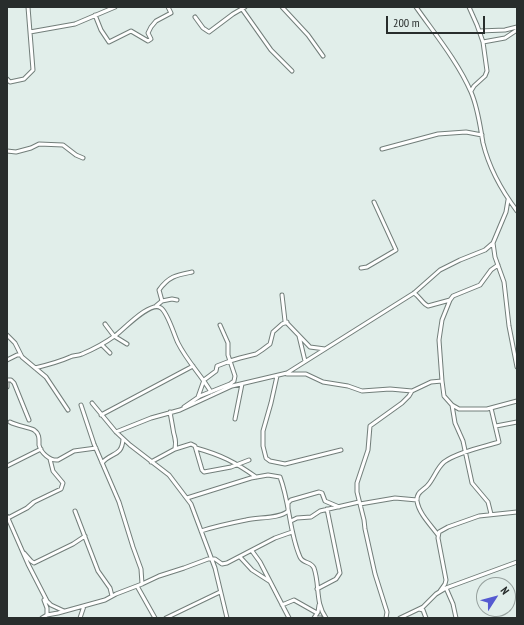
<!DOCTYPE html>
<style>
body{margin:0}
#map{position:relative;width:524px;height:625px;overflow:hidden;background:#e1eeea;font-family:"PT Sans Narrow",sans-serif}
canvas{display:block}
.frame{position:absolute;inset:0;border:8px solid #282d2c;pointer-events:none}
.north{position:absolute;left:476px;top:577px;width:40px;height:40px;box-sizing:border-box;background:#e1eeea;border:1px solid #97a19e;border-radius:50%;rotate:54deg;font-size:11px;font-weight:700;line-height:16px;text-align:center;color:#282d2c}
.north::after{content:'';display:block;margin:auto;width:14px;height:18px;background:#555ad1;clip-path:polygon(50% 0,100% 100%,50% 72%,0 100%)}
.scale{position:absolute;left:386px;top:16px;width:99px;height:18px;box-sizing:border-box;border:2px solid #282d2c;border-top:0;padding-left:5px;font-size:12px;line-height:14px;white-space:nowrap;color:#282d2c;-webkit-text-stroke:3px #e1eeea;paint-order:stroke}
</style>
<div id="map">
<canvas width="524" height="625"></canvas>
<div class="frame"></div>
<div class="north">N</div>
<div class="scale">200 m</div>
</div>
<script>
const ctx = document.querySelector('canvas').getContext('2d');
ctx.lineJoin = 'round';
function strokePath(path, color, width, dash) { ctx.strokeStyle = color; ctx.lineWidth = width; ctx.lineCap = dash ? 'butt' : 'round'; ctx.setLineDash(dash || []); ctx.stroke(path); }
const street = new Path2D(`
 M282,7L308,35L323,56
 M416,7C435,34 458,62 471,92C478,108 480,126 483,143C489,168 502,191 517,211
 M469,7L477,25L483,42L487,71L485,76L474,86L471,91
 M242,9L271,50L292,71
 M95,15L101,30L109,42L131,31L148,41L151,39L148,33L151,27L156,21L171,13L168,7
 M195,17L203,28L209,32L233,14L245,7
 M479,31L505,30L517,27
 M30,32L75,24L115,7
 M483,42L505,38L517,30
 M7,79L10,82L24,79L33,70L28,7
 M382,149L438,134L466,132L482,135
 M7,151L16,152L31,148L39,144L63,145L76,155L83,158
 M493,243L495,257L504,282L509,326L517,367
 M361,268L367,267L396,250L374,202
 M414,293C420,297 422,303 428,306L450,300
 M282,295L285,321L310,347L325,349
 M162,301L172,299L177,300
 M156,306L162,301L159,290C169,276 177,275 192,272
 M105,324L114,336L127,344
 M7,335L15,343L22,357L46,377L68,410
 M299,336L305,361
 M102,345L110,353
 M7,360L17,355H21
 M230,361L240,358L256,354L262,350L270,344L273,332L282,324L287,322
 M35,368C47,365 59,362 70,357C73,355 78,356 82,354C94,349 105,343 116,335C124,329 151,300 161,308C168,313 174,335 178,343C187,361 201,375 211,392
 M287,374H306L323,382L348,386L362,391L390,389L412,391
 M277,376L271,403L263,431V446L266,458L270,461L285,464L341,450
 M7,380H11L14,383L29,420
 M204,380L216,371L217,366L230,361
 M442,381L444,396L452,405L459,409H487L517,401
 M7,383V387
 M198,397L204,380
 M92,403L116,432L130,445L169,475L191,504L215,568L227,618
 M81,405L94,444L119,502L133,547L141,569L142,584
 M452,405L455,423L463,441L472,483L488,502L491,514
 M184,407L200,396L230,384L234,381L235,376L228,355V343L220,325
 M170,412C171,418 172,423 173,429C174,438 177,438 175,449
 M101,415L193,366
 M235,419L242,384
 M10,422C17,426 29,427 34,430C40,434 39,440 39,445C41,453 50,461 58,460L74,451L96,448
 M496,426L517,422
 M116,432L151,418L180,410L232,386L287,373L414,293L440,270L460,260L485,250L493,243L506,212L508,200
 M196,448C221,455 235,462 256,477
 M151,462L175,449L191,444L195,446L202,470L204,472L231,467L249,460
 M102,463C111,452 122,457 123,439
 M7,466L41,449
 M187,498L251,478L268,475L280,477C290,503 289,532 300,557C303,564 311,561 314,568C320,585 315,603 326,618
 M360,504L395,498L417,500
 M75,511L98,571L110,588L112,596
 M7,516L28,564L47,601L51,605L64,611
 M8,518L27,508L34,502L61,489L63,483L53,471L50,459
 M291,521L297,518L311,517L320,511L359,502
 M201,531C216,526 231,523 246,520C257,517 280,519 288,511V503L291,500L319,492L322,493L325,501L339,507
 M438,535C431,525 419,514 417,501C416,492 424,490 428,485C434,478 437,468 444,462C458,452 483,447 499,442L491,408
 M252,551L260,562L289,618
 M24,553L31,561L34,563L73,544L85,536
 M240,557L252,570L269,581
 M137,586L155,618
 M446,588L453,604L456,618
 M317,589L336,579L340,573L327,509
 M440,591L445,584L446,580L438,538L439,532L448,527L479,516L517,512
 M44,600L47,608V615
 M282,605L294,600L317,613
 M419,609L423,610L426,618
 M42,618L47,615L58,613L105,600L116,594L142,584L159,576L184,568L208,559H215L222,564L227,563L275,538L292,532
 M80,618L84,606
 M166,618L220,592
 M314,618L318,612L319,605
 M314,618H321
 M386,618L387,612L375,574L365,529L364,520L357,492V483L368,450L370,426L402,403L409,396L412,391L431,382L442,381L439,340L442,320L450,300L453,296L480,285L491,270L498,265
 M400,618L423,607L436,594L446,588L517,562`);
strokePath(street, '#727e7a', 5);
strokePath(street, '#fff', 3);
</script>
